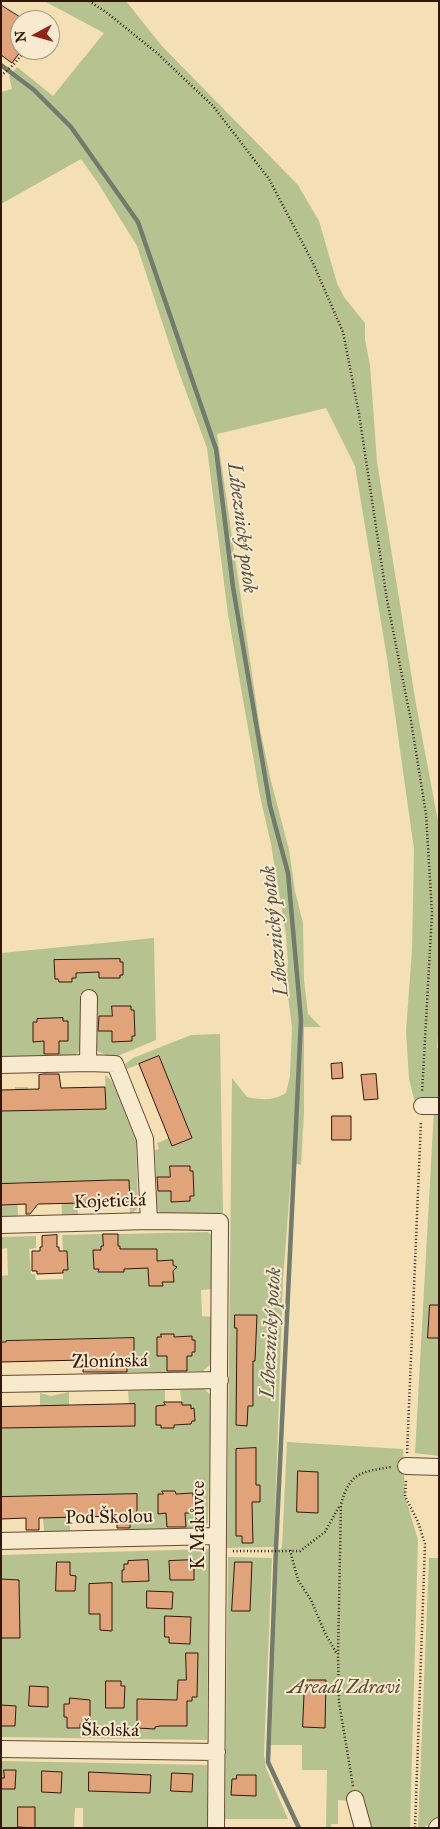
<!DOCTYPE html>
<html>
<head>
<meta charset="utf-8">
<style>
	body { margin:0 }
	#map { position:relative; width:440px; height:1829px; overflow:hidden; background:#f5dfb4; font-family:"IM FELL Great Primer",serif }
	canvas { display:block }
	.frame { position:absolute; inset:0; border:2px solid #34170a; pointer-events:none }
	.north { position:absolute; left:10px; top:10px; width:50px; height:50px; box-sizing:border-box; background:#f8eace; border:1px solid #aa9680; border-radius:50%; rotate:264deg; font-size:14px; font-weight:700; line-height:20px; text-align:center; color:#34170a }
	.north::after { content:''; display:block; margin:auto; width:18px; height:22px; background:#8f2418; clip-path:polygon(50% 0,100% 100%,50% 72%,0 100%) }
</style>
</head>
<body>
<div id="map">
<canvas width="440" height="1829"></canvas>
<div class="frame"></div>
<div class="north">N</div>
</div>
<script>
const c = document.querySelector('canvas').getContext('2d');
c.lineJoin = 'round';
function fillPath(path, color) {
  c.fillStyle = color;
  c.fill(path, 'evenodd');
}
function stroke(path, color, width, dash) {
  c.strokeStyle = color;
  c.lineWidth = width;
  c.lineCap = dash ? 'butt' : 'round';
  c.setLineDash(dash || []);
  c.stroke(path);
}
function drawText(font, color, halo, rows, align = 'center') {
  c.font = font + ' "IM FELL Great Primer",serif';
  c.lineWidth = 4;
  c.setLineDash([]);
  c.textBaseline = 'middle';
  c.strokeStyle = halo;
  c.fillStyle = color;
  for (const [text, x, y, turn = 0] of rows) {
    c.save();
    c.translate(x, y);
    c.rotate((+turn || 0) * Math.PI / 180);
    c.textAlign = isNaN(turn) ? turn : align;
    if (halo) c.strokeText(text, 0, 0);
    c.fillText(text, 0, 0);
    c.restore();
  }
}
const green = new Path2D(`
	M44,1H126L161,45L298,185L319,221L337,283L344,297L365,323V339L370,365L377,462L416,704L439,827V1024L437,1048L439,1049V1103H415L409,1079L406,1031L412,950L414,849L387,658L355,466L326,408L217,434L260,729L271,781L289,850L295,891L303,923L304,980L308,1014L321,1027H304V1112L301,1165L292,1163L283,1279L274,1547L227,1548L232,1078L247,1097C262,1100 272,1101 286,1093L290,1076L292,1027L286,982L288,963L286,935L271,844L260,796L228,614L207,448L177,367L137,246L98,183L81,159L1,204V92L12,89L9,76L17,67L53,96L104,33Z
	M154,938L156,1040L113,1058L97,1051V1031H109L110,1029L135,1036L134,1011L131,1010V1006H112V1019L109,1016L97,1017L96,993L80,994L81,1050L74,1056H59V1045L57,1041L68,1040V1022H37L33,1023V1042L46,1041L44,1045V1057L1,1058V953Z
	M220,1034L223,1213L162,1215L156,1208V1191H168L171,1189V1202L190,1201V1196H194L193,1171H190L189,1166H170V1179H168V1177H156L155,1150L159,1149L157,1143L169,1138L173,1146L192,1138L159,1056L127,1069L125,1064L133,1058L191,1035Z
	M105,1075L110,1079L114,1085L136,1141L138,1208L130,1215L129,1181L77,1182L78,1217H62L61,1182L17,1183L18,1218H2L1,1111L15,1110V1087H28L29,1110L106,1108Z
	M434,1110H439V1456L415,1453Z
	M208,1232L214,1238L213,1289L201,1290L202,1316L212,1317L211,1364L203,1371H187V1359L185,1356H192L195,1340H192V1336L174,1337L173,1334H162L161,1337H157V1356H167V1372H127V1359H134L133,1338H111L104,1340L103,1338L89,1340V1339L60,1340V1361H44L43,1340H21L20,1342H14V1340L6,1341V1342H1V1276L8,1275L7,1248L2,1249V1237L36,1236V1248L29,1249L31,1274H35L36,1280L63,1279V1270H68L67,1251H63L62,1235L103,1234V1246H101V1250H93L94,1269H99V1272H124L120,1246L118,1245V1234Z
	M204,1389L211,1395L208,1523L203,1528H186L185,1513H193L194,1509H196V1497H193V1493L176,1494L175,1491H163V1494H158V1513H167V1529H130V1516L137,1515V1494L63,1517H70V1531H44L43,1518L1,1497V1427H46L45,1406H40V1393L51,1396L69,1392V1406L135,1426V1404H129L128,1391L165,1390V1405L156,1406V1425H161V1428H174V1425L191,1424L192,1421L195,1420L194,1409H191V1405H182L180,1390Z
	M287,1442L403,1449L405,1496L418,1540L410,1828H363L352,1801L338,1800V1824H331L332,1828H326L327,1770H302V1745H271L278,1553L282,1547Z
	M209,1549L207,1740L1,1737V1555Z
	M228,1557L272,1558L264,1754L266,1768L288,1819H225Z
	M429,1558H439V1818L423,1828H418Z
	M1,1761L207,1765V1828H83V1808H75L74,1828H1Z`);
const stream = new Path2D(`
	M1,65L34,90L71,127L138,222L216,449L233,587L270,806L288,873L301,1020L276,1548L268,1762L299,1828`);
const building = new Path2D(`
	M1,5L20,17V52L12,63L1,55Z
	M120,959V962H123V975H120V978H99V972L76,973V978H72V982H59L58,979H55L54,960Z
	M112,1006H131V1010H134L135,1036H132V1041L112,1042V1031H98L99,1016H112Z
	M63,1018V1021H68V1041H59V1054H44V1041L33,1042V1022H37V1019Z
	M159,1056L192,1138L172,1146L139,1064Z
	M342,1063L343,1078L332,1079L331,1064Z
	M44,1074H59L61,1088L105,1087L106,1109L1,1111V1090L39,1089V1075Z
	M376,1074L378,1099L364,1100L361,1075Z
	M332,1116H351V1140H332Z
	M170,1166H190V1171H193L194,1196H190V1201L171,1202V1191H158L157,1177H170Z
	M114,1180H129L130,1202L38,1204L30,1214H26V1204L1,1205V1184Z
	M103,1234H118V1246H120V1249H157V1261L173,1260V1265L177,1267L173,1271L174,1282H162L163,1286H149L148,1268L124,1269V1272H98L99,1269H94L93,1250H101V1246H103Z
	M57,1235V1247H59V1251H67L68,1270H63V1273L37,1274V1271H32V1251H40V1247H42V1236Z
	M430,1305H439V1338H428Z
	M235,1315H257L255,1361H253V1406H248L247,1426L236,1425L237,1328H235Z
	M161,1334H174V1337L192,1336V1340H195V1352H192V1356H187V1371H167V1356H157V1337H161Z
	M134,1338V1359H127V1372H83V1360L1,1362V1342H6V1341Z
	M164,1402H182V1405H191V1409L194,1408L195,1421H192L191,1424L174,1425V1428H161V1425H156V1406L165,1405Z
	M135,1404V1426L1,1428V1407Z
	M256,1448V1485H260V1502H252L253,1543H242V1536H236V1449Z
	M298,1471L318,1472V1513L297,1512Z
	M162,1491H175L176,1494L193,1493V1497H196L197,1509H194V1513H185L186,1527H167L166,1513L158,1514V1494H163Z
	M137,1494V1516H130V1528H117V1516L39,1518V1530H26V1518L1,1519V1497Z
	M148,1560L149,1581L122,1582V1570H124V1564H128V1561Z
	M194,1560V1580H170L169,1561Z
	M57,1562H70V1575L76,1576L75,1591H56Z
	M235,1562H252L250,1611H232Z
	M1,1579L19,1580L20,1638H1Z
	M112,1583V1631L100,1630V1614H89V1584Z
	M147,1591L173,1592L172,1609L147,1608Z
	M165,1616L191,1617L190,1644L169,1643V1637H165Z
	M186,1653H198L197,1697H192V1701H187V1726H160L155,1727V1729L137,1728V1699L177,1700L178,1680H186Z
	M305,1680H326L325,1728L303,1727Z
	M106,1681H121V1686H125L124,1708H106Z
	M30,1686L48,1687V1707L29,1706Z
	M70,1698L90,1700V1725L80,1724V1728H67V1717H64V1704H69Z
	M1,1705L16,1706L15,1726H1Z
	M4,1770H16L15,1789H1V1778H4Z
	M42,1771L62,1772L61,1793L42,1792Z
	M89,1772L151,1775L150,1793L89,1791Z
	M172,1773L193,1774L192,1792L171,1791Z
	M237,1775H256V1796L231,1795L232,1779H236Z
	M18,1807H35V1828L18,1827Z`);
const path = new Path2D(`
	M89,1L106,12L157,53L213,106L269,179L313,263L343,332L359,414L387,600L411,721L426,814L432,913L422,1093
	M1,76L13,65L26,50
	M407,1453L421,1121
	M406,1481L405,1496L418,1522L425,1544L415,1828
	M290,1550L298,1580L311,1600L325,1633L337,1654
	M233,1551H300L325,1532L340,1505
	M353,1786L339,1702L338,1655L341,1504C350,1472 361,1472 391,1467`);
const minor = new Path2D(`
	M88,1063L89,998
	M1,1065L88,1063L115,1064L145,1139L149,1221
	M422,1106H439
	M1,1225L149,1221L220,1222L216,1828
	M1,1384L220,1380
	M406,1466L439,1467
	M1,1541L218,1536
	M1,1749L217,1752
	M355,1799L363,1828
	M437,1828L439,1826`);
const streetNames = [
	["Kojetická",110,1202,-2],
	["Zlonínská",110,1362,-1],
	["Pod Školou",109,1518,-1],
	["K Makůvce",199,1525,-90],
	["Školská",110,1731,1]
];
const parkNames = [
	["Areaál Zdravi",344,1688]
];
const waterNames = [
	["Líbeznický potok",241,528,83],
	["Líbeznický potok",276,931,-96],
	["Líbeznický potok",272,1333,-87]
];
fillPath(green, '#b6c391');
stroke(stream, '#727b6c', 4.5);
fillPath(building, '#e0a37a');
stroke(building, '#34170a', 1);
stroke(minor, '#644934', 18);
stroke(path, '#34170a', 2.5, [1, 2.5]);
stroke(minor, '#f8eace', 16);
drawText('19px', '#34170a', '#f8eace', streetNames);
drawText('italic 19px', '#5b4b32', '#f8eace', parkNames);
drawText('italic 20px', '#585143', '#f8eace', waterNames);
</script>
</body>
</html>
